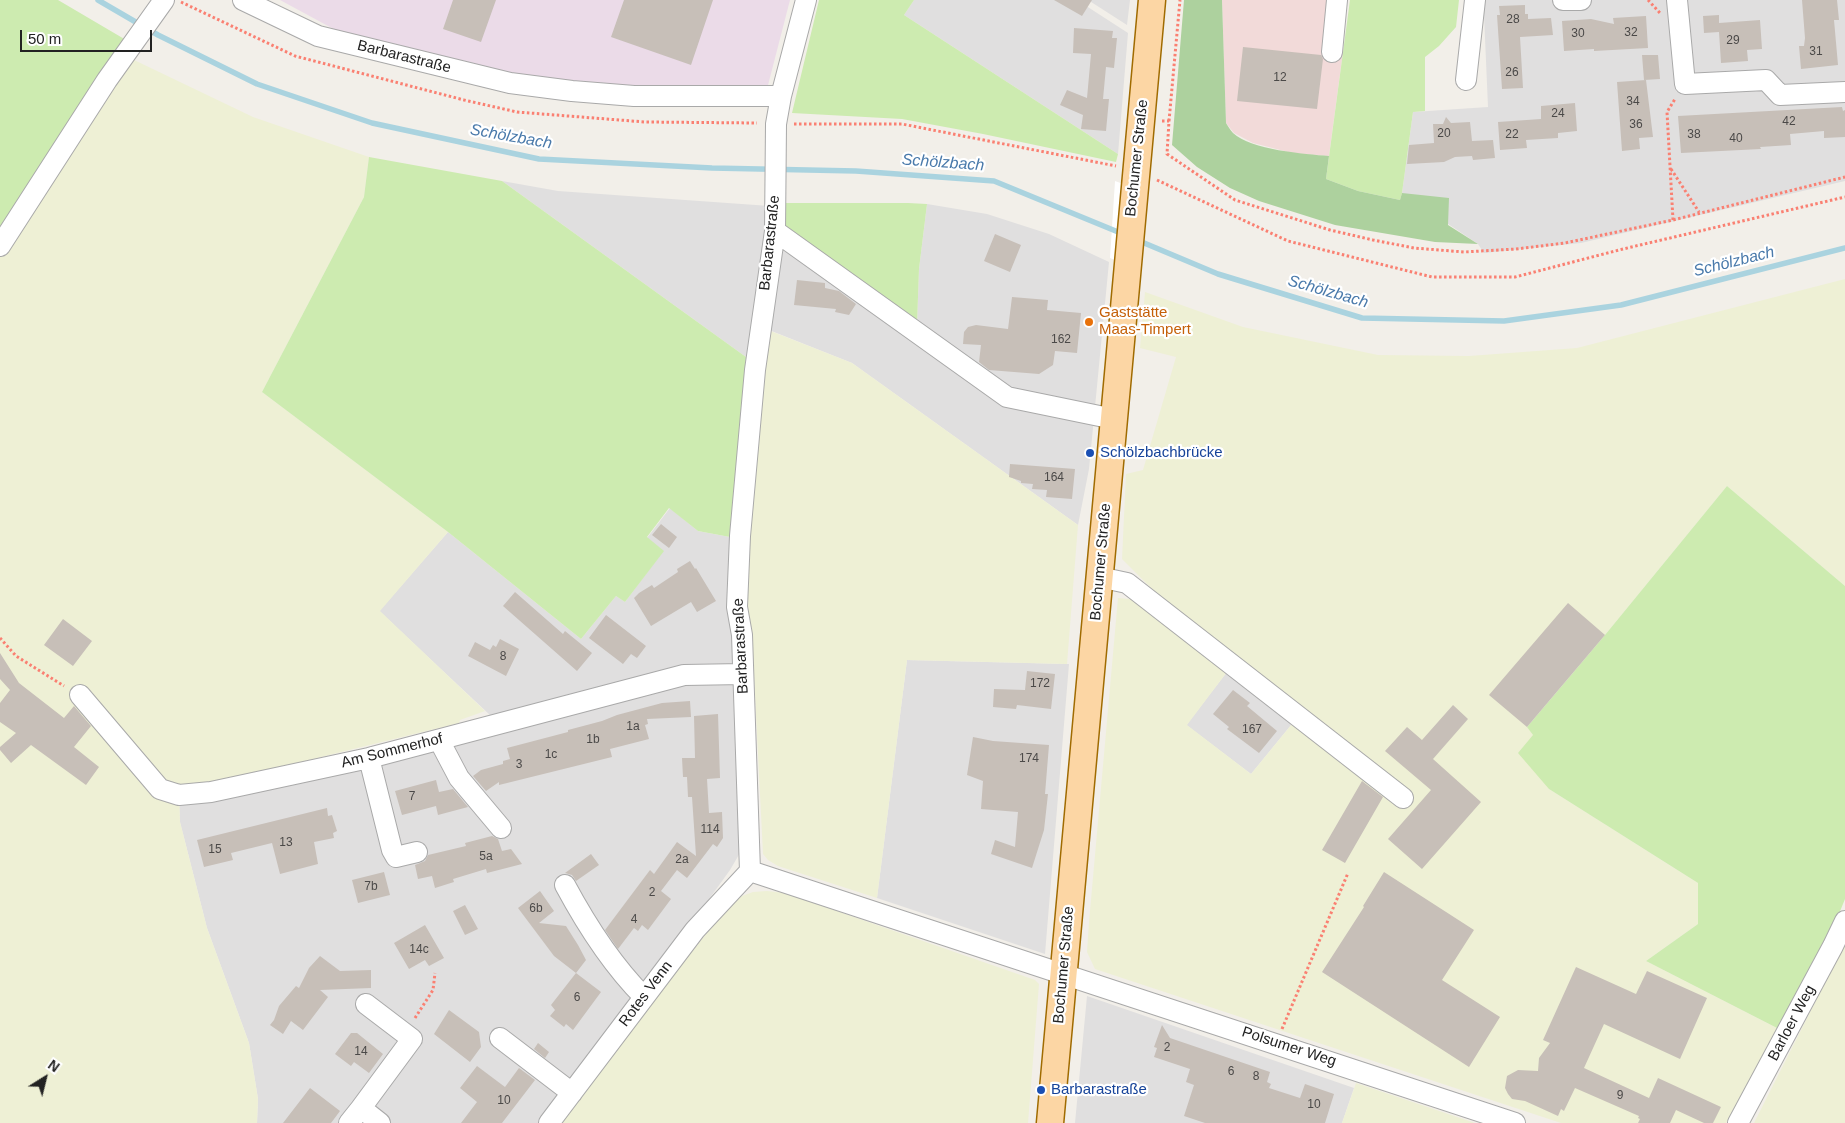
<!DOCTYPE html>
<html>
<head>
<meta charset="utf-8">
<style>
	body { margin:0 }
	#map { position:relative; width:1845px; height:1123px; overflow:hidden; background:#f2efe9; font-family:Helvetica,sans-serif }
	canvas { display:block }
	.north { position:absolute; left:20px; top:1053px; width:50px; height:50px; -webkit-text-stroke:4px #fff; paint-order:stroke; rotate:36deg; font-size:14px; font-weight:700; line-height:20px; text-align:center; color:#222 }
	.north::after { content:''; display:block; margin:auto; width:18px; height:22px; background:#222; clip-path:polygon(50% 0,100% 100%,50% 72%,0 100%) }
	.scale { position:absolute; left:20px; top:30px; width:132px; height:22px; box-sizing:border-box; border:2px solid #222; border-top:0; padding-left:6px; font-size:15px; line-height:18px; white-space:nowrap; color:#222; -webkit-text-stroke:4px #fff; paint-order:stroke }
</style>
</head>
<body>
<div id="map">
<canvas width="1845" height="1123"></canvas>
<div class="north">N</div>
<div class="scale">50 m</div>
</div>
<script>
const c = document.querySelector('canvas').getContext('2d');
c.lineJoin = 'round';
function fillPath(path, color) {
  c.fillStyle = color;
  c.fill(path, 'evenodd');
}
function stroke(path, color, width, dash) {
  c.strokeStyle = color;
  c.lineWidth = width;
  c.lineCap = dash ? 'butt' : 'round';
  c.setLineDash(dash || []);
  c.stroke(path);
}
function drawText(font, color, halo, rows, align = 'center') {
  c.font = font + ' Helvetica,sans-serif';
  c.lineWidth = 4.5;
  c.setLineDash([]);
  c.textBaseline = 'middle';
  c.strokeStyle = halo;
  c.fillStyle = color;
  for (const [text, x, y, turn = 0] of rows) {
    c.save();
    c.translate(x, y);
    c.rotate((+turn || 0) * Math.PI / 180);
    c.textAlign = isNaN(turn) ? turn : align;
    if (halo) c.strokeText(text, 0, 0);
    c.fillText(text, 0, 0);
    c.restore();
  }
}
const residential = new Path2D(`
	M914,0H1077L1128,33L1118,154L904,15Z
	M1088,0H1130L1127,25Z
	M1485,0H1845V181L1581,243L1484,253L1478,244L1402,193L1413,112L1488,107L1484,15Z
	M502,181L558,191L770,206L769,230L746,357Z
	M927,204L987,214L1049,234L1109,262L1089,469L1078,525L852,363L769,330L783,251L802,255L917,325L919,269Z
	M670,508L698,531L730,537L734,651V703L744,846L730,870L686,931L541,1123H257L258,1099L249,1043L207,928L180,822L179,802L507,731L379,611L448,532L581,639L616,596L625,602L663,551L647,538Z
	M907,660L1069,664L1045,954L877,898Z
	M1230,668L1296,719L1251,774L1186,725Z
	M1087,996L1354,1088L1342,1123H1075Z`);
const commercial = new Path2D(`
	M1222,0H1331L1326,51L1343,52L1329,156L1292,153L1253,143L1234,133L1226,123Z`);
const industrial = new Path2D(`
	M280,0H790L767,89H633L509,76L341,33Z`);
const farmland = new Path2D(`
	M132,59L253,117L369,157L364,197L262,392L448,532L380,611L485,711L460,720L459,723L179,792L180,822L207,928L249,1043L258,1099L257,1123H0V257L67,153Z
	M1845,279V586L1727,486L1605,635L1527,726L1533,735L1549,789L1698,883V924L1646,961L1779,1029L1753,1078L1726,1123H1561L1095,969L1087,952L1089,922L1118,598L1142,600L1230,668L1187,725L1251,774L1296,719L1164,601L1122,559L1126,474L1143,470L1176,357L1140,348L1145,292L1243,327L1378,355L1469,356L1577,348Z
	M768,330L852,363L1078,525L1067,664L907,660L877,898L778,866L768,860L763,854L752,635L749,634L744,607L746,547Z
	M767,891L785,893L1035,980L1039,984L1028,1123H561L668,982L728,906L742,896L753,892Z
	M1845,943V1123H1754Z
	M1356,1083L1475,1123H1342Z`);
const grass = new Path2D(`
	M0,0H58L126,40L0,232Z
	M819,0H914L904,15L1118,154L1116,162L983,134L902,119L792,113Z
	M1350,0H1459L1456,27L1439,46L1425,57V111L1413,112L1402,193L1400,200L1358,191L1326,179Z
	M369,157L502,181L746,357L730,537L698,531L669,508L647,537L664,551L625,602L616,596L581,639L448,532L262,392L364,197Z
	M782,203H908L927,204L919,269L917,325L783,229Z
	M1727,486L1845,586V899L1830,936L1779,1029L1646,961L1698,924V883L1549,789L1518,753L1533,735L1527,727L1605,635Z`);
const forest = new Path2D(`
	M1184,0H1222L1226,123C1228,126 1230,130 1233,133C1251,150 1305,154 1329,156L1326,179L1358,191L1400,200L1402,193L1449,198L1448,225L1478,244L1435,242L1335,225L1259,201L1230,188L1197,167L1172,145Z`);
const pier = new Path2D(`
	M1115,181L1148,193L1140,270L1110,258Z`);
const stream = new Path2D(`
	M98,0L158,35L257,84L372,123L539,159L712,168L856,171L994,181L1123,234
	M1137,240L1218,274L1362,318L1504,321L1621,305L1845,248`);
const building = new Path2D(`
	M453,0H496L481,42L443,29Z
	M624,0H713L691,65L611,37Z
	M1054,0H1092L1082,16Z
	M1802,0H1837L1839,20H1834L1838,65L1801,69L1799,46H1804L1805,38Z
	M1525,5V14H1528V19L1551,18L1553,35L1520,37L1523,88L1502,89L1497,15H1500L1499,6Z
	M1719,15V23L1760,20L1762,49L1747,50L1748,61L1721,63L1719,32L1704,33L1703,16Z
	M1646,16L1648,48L1594,51V49L1564,51L1562,21L1591,19L1614,24L1613,18Z
	M1074,28L1113,31L1112,38H1117L1114,68L1106,67L1103,99H1109L1106,131L1081,129L1083,115L1060,105L1067,90L1087,98L1091,54L1073,53Z
	M1243,47L1321,55L1323,59L1317,109L1237,101Z
	M1642,55H1658L1660,79L1644,80Z
	M1646,80L1653,137L1639,138L1640,149L1622,151L1617,82Z
	M1575,103L1577,131L1558,133V138L1526,140L1527,148L1500,150L1498,122L1541,119V106Z
	M1842,107L1843,111L1845,110V137L1824,138V131L1790,134L1791,145L1760,147L1761,149L1681,153L1678,116Z
	M1446,117L1451,123L1470,122L1472,141L1493,140L1495,158L1473,160L1472,156L1455,157L1444,162L1407,164L1409,145L1434,143L1433,124H1443Z
	M995,234L1021,245L1010,272L984,261Z
	M797,280L825,283V288L839,291L856,304L849,315L835,312L836,309L794,305Z
	M1012,297L1048,300L1047,310L1081,313L1077,353L1055,351L1053,365L1039,374L989,370L979,362L981,345L963,344L964,332L968,327L976,325L1008,329Z
	M1010,464L1075,469L1072,499L1046,497L1047,490L1032,489L1033,484L1021,483V481L1009,477Z
	M661,524L677,537L669,548L652,535Z
	M690,561L695,569L696,568L716,601L697,612L691,602L651,626L634,598L639,593L652,585L654,588L678,572L677,569Z
	M515,592L563,634L565,631L592,653L577,671L503,606Z
	M1568,603L1605,635L1527,727L1489,695Z
	M606,615L646,646L637,658L631,654L623,664L589,638Z
	M63,619L92,641L73,666L44,645Z
	M500,639L519,649L506,676L468,656L475,642L490,650L493,645L496,647Z
	M0,653L19,683L64,718L74,706L91,726L74,747L99,767L86,785L31,745L11,763L0,750V747L16,733L0,722V703L10,690L0,679Z
	M1027,671L1055,674L1051,709L1017,705L1016,709L993,707L994,689L1025,690Z
	M1233,690L1250,703L1247,706L1277,731L1259,753L1227,729L1229,727L1213,714Z
	M690,701L691,717L647,719L648,724L645,725L649,739L610,749L612,757L499,785V782L486,791L473,776L481,770L503,764V761L510,759L507,748L568,732V730L602,721L617,715L662,703Z
	M1453,705L1468,719L1433,759L1481,802L1422,869L1388,839L1431,790L1385,751L1407,727L1422,740Z
	M718,714L720,778L707,779L709,813L722,812L723,838L717,847L713,844L687,878L677,870L661,891L671,899L648,930L642,925L638,931L634,928L618,949L605,930L650,870L654,874L677,842L696,856L692,797H688L687,777H683L682,758H695L694,716Z
	M973,737L993,741L1049,745L1045,794H1048L1044,830L1032,868L991,854L995,840L1015,847L1018,812L981,809L983,781L967,775Z
	M436,780L439,792L453,789L468,807L438,815L436,806L402,815L395,791Z
	M1362,781L1383,797L1345,863L1322,850Z
	M327,808L328,816L332,815L337,831L333,833L334,838L314,842L318,864L280,874L272,843L231,853L233,860L204,867L197,840Z
	M492,836L498,839L502,851L511,849L522,864L487,873L486,869L453,879L454,882L435,888L432,876L418,879L415,865L425,861L428,855L466,846L465,843Z
	M591,854L599,865L576,881L572,875L565,873Z
	M384,872L390,895L358,903L352,880Z
	M1384,872L1474,930L1442,980L1500,1017L1469,1067L1322,972L1364,907L1363,906Z
	M540,891L554,911L539,923L566,926L578,945L586,960L576,973L554,956L518,908Z
	M465,905L478,929L465,935L453,911Z
	M425,925L444,958L429,966L425,960L409,969L394,943Z
	M320,956L340,971L371,970V988L320,990L328,997L303,1030L291,1021L283,1034L270,1025L274,1020L279,1006L296,986L299,988L309,968Z
	M1576,967L1636,994L1647,971L1707,998L1680,1059L1604,1024L1584,1068L1649,1098L1658,1078L1721,1107L1713,1123H1704L1676,1110L1670,1123H1638L1640,1119L1638,1118L1639,1116L1575,1088L1564,1111L1561,1109L1558,1116L1525,1101L1512,1099L1508,1094L1505,1088L1507,1076L1518,1070L1538,1071L1539,1058L1550,1043L1543,1040Z
	M576,973L601,992L573,1030L566,1024L564,1027L550,1016L555,1010L551,1005Z
	M449,1010L479,1032L481,1047L470,1062L434,1034Z
	M1162,1025L1170,1038L1270,1072L1267,1082L1271,1084L1269,1088L1300,1098L1305,1084L1334,1094L1325,1123H1205L1184,1116L1194,1085L1186,1082L1190,1069L1154,1057L1157,1048L1154,1047Z
	M351,1033H357L383,1054L369,1073L354,1062L351,1066L335,1054Z
	M538,1043L549,1052L545,1058L534,1049Z
	M477,1066L505,1087L519,1068L535,1080L502,1123H461L477,1102L460,1088Z
	M310,1088L340,1111L331,1123H283Z`);
const path = new Path2D(`
	M1648,0L1660,13
	M181,2L295,56L464,100L517,112L645,122L757,123
	M1162,121H1169L1167,154L1235,200L1330,230L1373,240L1414,248L1464,252L1516,249L1565,243L1673,220L1845,177
	M1169,121L1180,0
	M794,124H902L1116,166
	M1671,169L1699,212
	M1157,180L1288,241L1432,277H1515L1623,249L1845,197
	M1673,220L1667,112L1675,99
	M0,638L16,656L64,686
	M415,1018L433,990L435,973
	M1282,1029L1348,873`);
const minor = new Path2D(`
	M243,0L318,36L510,83L572,91L634,96H781
	M1563,0H1581
	M1677,0L1685,84L1766,80L1780,95L1845,92
	M1332,52L1337,0
	M1466,80L1475,0
	M775,231L1007,397L1114,419
	M0,246L107,80L164,0
	M1099,577L1127,583L1403,798
	M80,695L160,789L179,795L211,792L369,758L684,675L743,674
	M439,740L459,778L501,828
	M369,758L392,850L396,857L417,852
	M750,871L742,635L737,607L740,536L755,370L775,231L776,124L781,96L806,0
	M750,871C1004,957 1261,1037 1515,1123
	M565,885C587,926 611,964 644,997
	M366,1004L412,1039L361,1108L380,1123
	M500,1038L572,1093
	M349,1123L361,1108
	M549,1123L695,930L750,871
	M1738,1123L1833,946L1845,921`);
const major = new Path2D(`
	M1050,1123L1152,0`);
const markers = [
	[1089,322,5,"#e8710a"],
	[1090,453,5,"#1a4fb4"],
	[1041,1090,5,"#1a4fb4"]
];
const numberNames = [
	["28",1513,20],
	["32",1631,33],
	["30",1578,34],
	["29",1733,41],
	["31",1816,52],
	["26",1512,73],
	["12",1280,78],
	["34",1633,102],
	["24",1558,114],
	["42",1789,122],
	["36",1636,125],
	["20",1444,134],
	["22",1512,135],
	["38",1694,135],
	["40",1736,139],
	["162",1061,340],
	["164",1054,478],
	["8",503,657],
	["172",1040,684],
	["1a",633,727],
	["167",1252,730],
	["1b",593,740],
	["1c",551,755],
	["174",1029,759],
	["3",519,765],
	["7",412,797],
	["114",710,830],
	["13",286,843],
	["15",215,850],
	["5a",486,857],
	["2a",682,860],
	["7b",371,887],
	["2",652,893],
	["6b",536,909],
	["4",634,920],
	["14c",419,950],
	["6",577,998],
	["2",1167,1048],
	["14",361,1052],
	["6",1231,1072],
	["8",1256,1077],
	["9",1620,1096],
	["10",504,1101],
	["10",1314,1105]
];
const streetNames = [
	["Barbarastraße",404,57,14],
	["Bochumer Straße",1137,158,-84],
	["Barbarastraße",770,243,-84],
	["Bochumer Straße",1101,562,-85],
	["Barbarastraße",741,646,-93],
	["Am Sommerhof",392,751,-14],
	["Bochumer Straße",1064,965,-85],
	["Rotes Venn",646,994,-53],
	["Barloer Weg",1792,1023,-62],
	["Polsumer Weg",1289,1047,18]
];
const foodNames = [
	["Gaststätte",1099,313],
	["Maas-Timpert",1099,330]
];
const transitNames = [
	["Schölzbachbrücke",1100,453],
	["Barbarastraße",1051,1090]
];
const waterNames = [
	["Schölzbach",511,137,10],
	["Schölzbach",943,163,4],
	["Schölzbach",1734,262,-14],
	["Schölzbach",1328,292,16]
];
fillPath(residential, '#e0dfdf');
fillPath(commercial, '#f2dad9');
fillPath(industrial, '#ebdbe8');
fillPath(farmland, '#eef0d5');
fillPath(grass, '#cdebb0');
fillPath(forest, '#add19e');
fillPath(pier, '#fff');
stroke(stream, '#aad3df', 5.5);
fillPath(building, '#c7bfb8');
stroke(minor, '#a9a9a9', 22);
stroke(major, '#a06b00', 29);
stroke(path, '#fa8072', 3, [2.5, 2.5]);
stroke(minor, '#fff', 20);
stroke(major, '#fcd6a4', 26);
for (const [x, y, r, color] of markers) {
  const dot = new Path2D();
  dot.arc(x, y, r, 0, 2 * Math.PI);
  c.fillStyle = color;
  c.fill(dot);
  stroke(dot, '#fff', 2);
}
drawText('12px', '#4b4948', null, numberNames);
drawText('15px', '#222', '#fff', streetNames);
drawText('15px', '#c56008', '#fff', foodNames, 'left');
drawText('15px', '#164399', '#fff', transitNames, 'left');
drawText('italic 16px', '#4a7aab', '#fff', waterNames);
</script>
</body>
</html>
